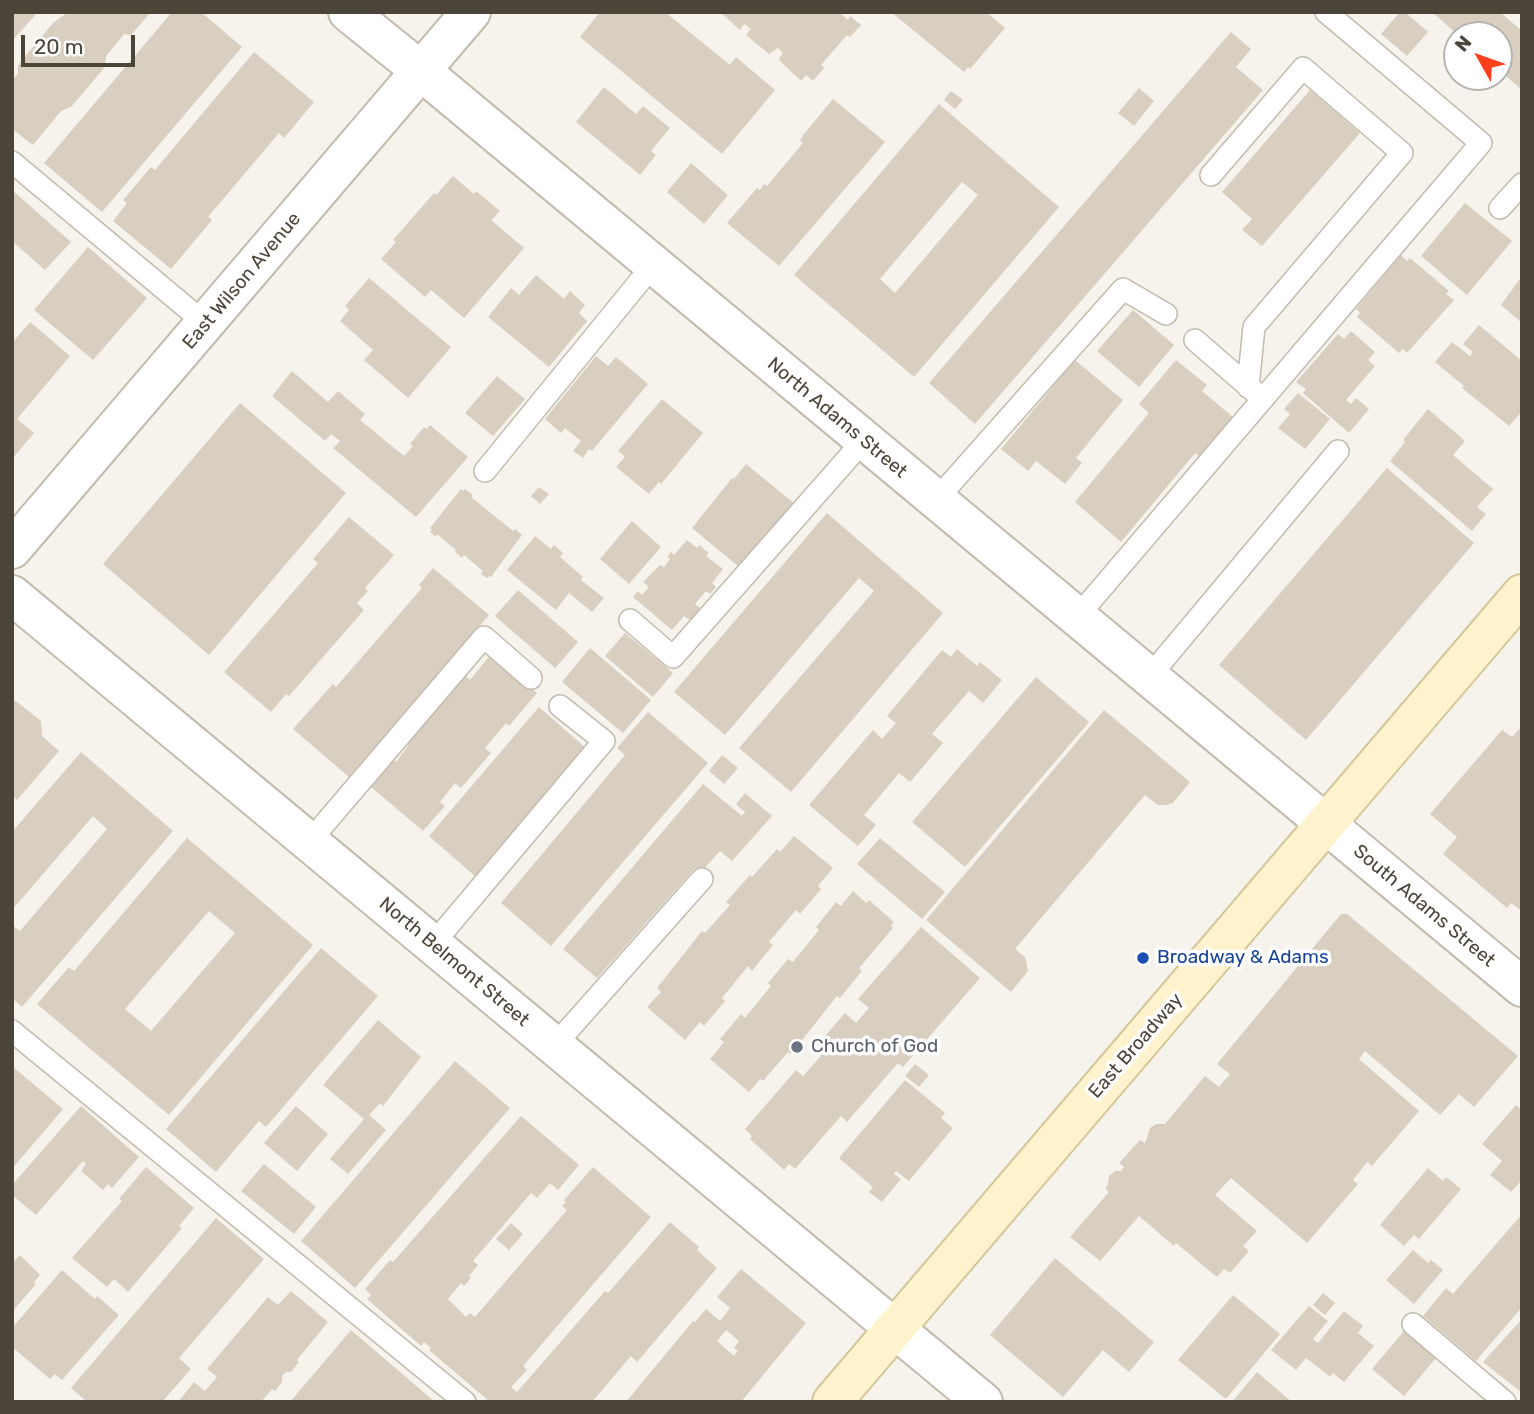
<!DOCTYPE html>
<html>
<head>
<meta charset="utf-8">
<style>
	body { margin:0 }
	#map { position:relative; width:1534px; height:1414px; overflow:hidden; background:#f6f3ec; font-family:Rubik,sans-serif }
	canvas { display:block }
	.frame { position:absolute; inset:0; border:14px solid #4b4439; pointer-events:none }
	.north { position:absolute; left:1443px; top:21px; width:70px; height:70px; box-sizing:border-box; background:#fff; border:2px solid #b7b4b0; border-radius:50%; rotate:310deg; font-size:19px; font-weight:700; line-height:28px; text-align:center; color:#4b4439 }
	.north::after { content:''; display:block; margin:auto; width:24px; height:32px; background:#fc3f1d; clip-path:polygon(50% 0,100% 100%,50% 72%,0 100%) }
	.scale { position:absolute; left:21px; top:35px; width:114px; height:32px; box-sizing:border-box; border:4px solid #4b4439; border-top:0; padding-left:9px; font-size:21px; line-height:24px; white-space:nowrap; color:#4b4439; -webkit-text-stroke:5px #fff; paint-order:stroke }
</style>
</head>
<body>
<div id="map">
<canvas width="1534" height="1414"></canvas>
<div class="frame"></div>
<div class="north">N</div>
<div class="scale">20 m</div>
</div>
<script>
const c = document.querySelector('canvas').getContext('2d');
c.lineJoin = 'round';
function fillPath(path, color) {
  c.fillStyle = color;
  c.fill(path, 'evenodd');
}
function stroke(path, color, width, dash) {
  c.strokeStyle = color;
  c.lineWidth = width;
  c.lineCap = dash ? 'butt' : 'round';
  c.setLineDash(dash || []);
  c.stroke(path);
}
function drawText(font, color, halo, rows, align = 'center') {
  c.font = font + ' Rubik,sans-serif';
  c.lineWidth = 7;
  c.setLineDash([]);
  c.textBaseline = 'middle';
  c.strokeStyle = halo;
  c.fillStyle = color;
  for (const [text, x, y, turn = 0] of rows) {
    c.save();
    c.translate(x, y);
    c.rotate((+turn || 0) * Math.PI / 180);
    c.textAlign = isNaN(turn) ? turn : align;
    if (halo) c.strokeText(text, 0, 0);
    c.fillText(text, 0, 0);
    c.restore();
  }
}
const building = new Path2D(`
	M12,12H38L12,41Z
	M68,12H151L131,35L124,34L106,56L105,67L71,107L61,111L33,145L12,129V80L18,74V65L53,23Z
	M172,12H201L242,47L102,212L44,163Z
	M600,12H665L730,65L736,57L775,90L722,154L580,37Z
	M720,12H839L848,20L850,16L861,25L850,37L847,35L821,65L824,68L813,81L806,75L801,81L780,61L779,58L783,53L778,48L769,54L746,35L751,29L744,24L740,30Z
	M891,12H986L1005,28L970,69L968,67L964,72Z
	M1400,12H1405L1428,32L1407,56L1381,34Z
	M1432,12H1500L1522,31V90L1499,70V35H1458Z
	M1231,32L1251,49L1236,67L1263,90L975,424L929,383Z
	M254,52L314,102L284,138L279,133L208,217L212,220L171,269L113,221L127,203L123,200L151,167L155,170Z
	M604,87L636,114L643,106L670,128L651,151L656,155L640,175L576,122Z
	M1139,88L1154,101L1134,126L1118,113Z
	M1310,90L1360,133L1262,246L1242,230L1252,219L1222,192Z
	M951,91L963,100L955,109L944,100Z
	M833,99L885,142L779,266L727,223L757,188L760,190L764,184L767,186L803,143L800,140L804,134Z
	M939,104L1059,207L914,377L794,275ZM962,182L978,195L895,293L880,279Z
	M691,163L728,195L704,224L667,192Z
	M453,176L474,194L476,191L500,211L491,220L524,248L464,318L431,290L425,297L381,259L396,242L393,240L434,193L436,195Z
	M12,190L71,242L45,270L12,241Z
	M1465,203L1512,241L1467,295L1421,256Z
	M88,247L147,298L93,360L34,310Z
	M1401,255L1407,261L1410,258L1449,291L1446,294L1454,300L1407,353L1403,349L1399,353L1357,317L1360,313L1356,309Z
	M536,275L564,299L570,291L585,305L579,313L587,321L549,367L488,317L511,288L519,295Z
	M1522,276V323L1501,305Z
	M369,278L451,347L408,398L364,360L373,350L340,321L349,310L345,306Z
	M1133,310L1174,345L1139,387L1097,351Z
	M30,322L70,356L17,419L34,433L12,459V343Z
	M1479,325L1522,361V411L1509,426L1462,388L1464,386L1435,362L1452,342L1470,356L1473,352L1463,344Z
	M1351,331L1375,352L1368,360L1375,366L1346,400L1351,404L1356,398L1369,409L1349,433L1303,393L1306,389L1296,382L1338,334L1344,339Z
	M596,356L608,366L616,357L648,384L592,451L589,449L583,458L573,451L581,441L565,428L561,433L545,419Z
	M1075,360L1123,400L1076,458L1082,463L1065,484L1036,461L1028,471L1001,449Z
	M1176,360L1207,385L1202,391L1233,417L1200,457L1195,453L1121,542L1075,502L1149,413L1139,404Z
	M292,371L328,402L338,391L365,414L360,420L404,456L413,446L410,444L424,427L427,429L430,425L468,457L416,517L333,448L340,441L331,434L325,441L272,396Z
	M497,376L525,399L493,436L465,413Z
	M1298,393L1330,419L1305,449L1278,428L1290,414L1284,409Z
	M662,399L703,433L661,484L659,482L649,494L616,467L625,457L618,451Z
	M240,403L346,493L209,655L103,564Z
	M1428,409L1465,441L1453,455L1493,489L1477,507L1486,514L1472,531L1390,461L1405,442L1403,440Z
	M746,464L795,504L745,572L692,528L732,478L734,479Z
	M1387,468L1474,543L1306,740L1219,665Z
	M539,487L549,494L540,504L531,496Z
	M461,489L463,491L465,489L473,495L471,497L513,531L515,529L522,535L491,577L489,576L487,578L481,574L483,571L464,555L462,558L455,552L456,550L437,534L436,537L430,532L432,530L430,528Z
	M827,513L943,613L791,792L739,748L874,591L859,578L725,735L674,692Z
	M349,517L394,555L365,588L368,591L357,603L364,610L289,696L286,694L271,712L224,672L318,563L313,559Z
	M632,521L661,547L629,584L600,559Z
	M535,536L551,549L554,545L563,553L560,557L583,577L581,580L604,598L592,612L569,593L556,610L507,570Z
	M687,540L697,548L699,545L709,553L706,556L723,569L712,583L716,587L710,594L706,591L695,604L700,608L690,620L684,616L672,630L633,597L638,591L642,595L649,587L643,582L660,565L664,567L670,559L667,557L671,552L674,555Z
	M433,568L489,615L349,777L293,729L333,684L336,687L422,588L419,585Z
	M518,590L578,642L555,668L495,616Z
	M625,633L673,673L653,697L605,656Z
	M590,648L651,700L623,733L562,682Z
	M957,649L977,666L980,662L1002,680L983,703L969,691L932,734L943,743L910,782L899,773L864,815L876,825L858,846L809,805L873,730L882,739L896,723L887,716L942,650L951,657Z
	M491,654L537,693L509,726L506,723L485,748L491,753L461,788L455,783L440,802L445,806L423,831L371,787L394,760L396,762L408,746L407,745L465,675L470,680Z
	M1036,677L1089,722L965,867L912,822Z
	M12,701H16L41,721L42,736L59,751L17,800L12,795Z
	M539,707L587,749L477,878L429,836Z
	M1104,710L1190,782L1173,803L1166,805H1158L1145,795L1015,949L1025,957L1028,971L1011,992L926,920Z
	M648,712L708,763L551,946L501,903L625,755L617,748Z
	M1522,726V911L1511,903L1507,908L1443,854L1457,837L1430,814L1502,730L1512,737Z
	M81,752L173,831L22,1007L12,998V925L20,931L107,829L93,816L12,910V832Z
	M722,755L738,768L724,784L709,771Z
	M703,784L742,816L745,812L736,804L745,793L772,816L732,861L720,851L700,873L695,868L597,978L563,949Z
	M794,836L833,868L818,886L821,889L800,914L796,910L769,942L773,945L752,971L748,966L722,998L725,1001L704,1026L700,1022L685,1040L647,1007L661,992L657,988L702,931L705,933L730,905L726,902L750,875L752,877L777,849L780,852Z
	M187,838L313,945L169,1115L37,1004L69,967L74,971ZM209,911L235,933L151,1031L125,1009Z
	M880,838L945,892L922,919L857,864Z
	M853,891L866,903L869,900L894,922L891,925L893,928L859,968L862,971L840,998L837,996L791,1054L788,1052L763,1081L760,1079L749,1092L710,1059L724,1042L720,1039L741,1014L745,1018L771,986L768,983L788,959L793,962L819,930L816,927L836,902L841,906Z
	M1341,914H1347L1518,1056L1474,1107L1459,1094L1440,1115L1365,1051L1359,1059L1419,1111L1372,1166L1367,1162L1353,1180L1358,1184L1307,1243L1231,1178L1215,1195L1257,1231L1243,1246L1249,1251L1230,1273L1224,1269L1217,1277L1176,1243L1174,1246L1139,1216L1100,1261L1070,1237L1109,1192L1105,1188L1108,1185L1109,1176L1115,1171H1121L1124,1167L1119,1163L1140,1140L1145,1143L1150,1128L1156,1124H1165L1205,1076L1219,1087L1230,1074L1217,1064Z
	M921,927L980,978L903,1067L898,1063L847,1122L841,1116L795,1169L789,1164L784,1170L750,1139L752,1136L745,1129L796,1070L803,1076L821,1056L813,1050L845,1013L856,1023L869,1008L858,999Z
	M321,948L378,996L266,1127L259,1121L216,1172L166,1129Z
	M378,1020L421,1057L383,1106L380,1103L369,1115L386,1130L348,1174L330,1159L364,1119L323,1085Z
	M455,1061L510,1108L355,1288L301,1241Z
	M915,1064L929,1075L919,1087L905,1076Z
	M12,1066L63,1109L12,1169Z
	M905,1080L945,1113L941,1118L953,1128L909,1181L896,1171L894,1174L901,1179L882,1202L869,1192L873,1187L839,1158Z
	M1516,1105L1522,1110V1180L1511,1192L1490,1175L1502,1161L1482,1144Z
	M81,1106L139,1157L112,1188L108,1184L103,1190L81,1171L86,1164L83,1161L36,1215L12,1195V1185Z
	M296,1106L328,1134L297,1171L264,1143Z
	M521,1116L579,1165L558,1190L550,1183L537,1198L531,1193L473,1261L478,1265L469,1276L471,1278L464,1286L461,1283L448,1299L466,1317L470,1313L475,1317L567,1210L562,1206L566,1202L564,1200L593,1167L651,1217L523,1366L527,1370L511,1387L517,1392L605,1291L608,1293L670,1222L699,1247L697,1250L717,1268L637,1362L631,1356L592,1402H490L429,1350L431,1348L424,1342L421,1346L367,1299L371,1295L365,1289L390,1260L393,1262Z
	M264,1164L316,1207L294,1234L241,1191Z
	M146,1167L194,1208L179,1226L182,1228L128,1292L114,1279L107,1287L72,1258L122,1201L119,1199Z
	M1428,1168L1443,1181L1446,1177L1461,1189L1419,1239L1414,1235L1404,1246L1380,1225Z
	M1522,1214V1307L1476,1361L1423,1316L1446,1288L1453,1294Z
	M216,1218L264,1259L179,1358L191,1369L162,1402H87L71,1388Z
	M511,1223L523,1234L509,1250L496,1239Z
	M1413,1250L1428,1263L1431,1260L1443,1270L1414,1304L1386,1280Z
	M20,1255L40,1275L34,1282L36,1284L12,1312V1264Z
	M1055,1258L1154,1342L1129,1372L1103,1350L1063,1397L990,1335Z
	M741,1269L806,1323L741,1402H626L693,1321L695,1322L706,1309L720,1321L730,1308L717,1297ZM726,1330L739,1341L734,1348L738,1351L734,1356L717,1341Z
	M62,1270L95,1299L97,1296L119,1315L62,1380L55,1374L50,1379L12,1347V1328Z
	M291,1291L328,1322L297,1360L299,1362L291,1372H286L282,1376V1382L275,1391L272,1389L261,1402H178L194,1382L205,1391L217,1377L207,1369L268,1297L278,1305Z
	M1323,1293L1335,1303L1325,1315L1313,1305Z
	M1233,1295L1280,1334L1226,1399L1178,1360Z
	M1309,1306L1328,1321L1313,1339L1318,1343L1344,1311L1363,1326L1358,1333L1374,1346L1344,1382L1333,1373L1330,1377L1306,1358L1296,1370L1271,1350Z
	M1522,1319V1393L1483,1362Z
	M351,1330L435,1402H290Z
	M1404,1331L1436,1358L1404,1396L1372,1369Z
	M1257,1372L1292,1402H1232Z`);
const service = new Path2D(`
	M12,162L206,324
	M1211,175L1303,68L1402,153L1254,327L1248,387
	M1500,208L1522,184
	M1195,340L1256,393
	M485,471L653,265
	M936,500L1123,289L1166,314
	M1077,617L1481,143L1326,12
	M630,620L673,657L864,440
	M1149,677L1338,451
	M309,842L484,637L531,678
	M433,944L604,741L560,706
	M12,1031L465,1402
	M554,1046L702,879
	M1413,1324L1505,1402`);
const minor = new Path2D(`
	M348,12L421,71
	M12,595L983,1402`);
const tertiary = new Path2D(`
	M421,71L1522,987
	M12,549L471,12`);
const secondary = new Path2D(`
	M832,1402L1522,594`);
const markers = [
	[1143,958,7,"#1a4fb4"],
	[797,1047,7,"#6b7280"]
];
const streetNames = [
	["East Wilson Avenue",242,281,-50],
	["North Adams Street",837,418,40],
	["South Adams Street",1424,906,40],
	["North Belmont Street",454,962,40],
	["East Broadway",1136,1046,-49]
];
const transitNames = [
	["Broadway & Adams",1157,958]
];
const worshipNames = [
	["Church of God",811,1047]
];
fillPath(building, '#d8cfc1');
stroke(service, '#c2bbae', 24);
stroke(minor, '#c2bbae', 42);
stroke(tertiary, '#c2bbae', 42);
stroke(secondary, '#d6c79b', 42);
stroke(service, '#fff', 21);
stroke(minor, '#fff', 38);
stroke(tertiary, '#fff', 38);
stroke(secondary, '#fff3cd', 38);
for (const [x, y, r, color] of markers) {
  const dot = new Path2D();
  dot.arc(x, y, r, 0, 2 * Math.PI);
  c.fillStyle = color;
  c.fill(dot);
  stroke(dot, '#fff', 2.5);
}
drawText('19px', '#4b4439', '#fff', streetNames);
drawText('19px', '#164399', '#fff', transitNames, 'left');
drawText('19px', '#5b616d', '#fff', worshipNames, 'left');
</script>
</body>
</html>
